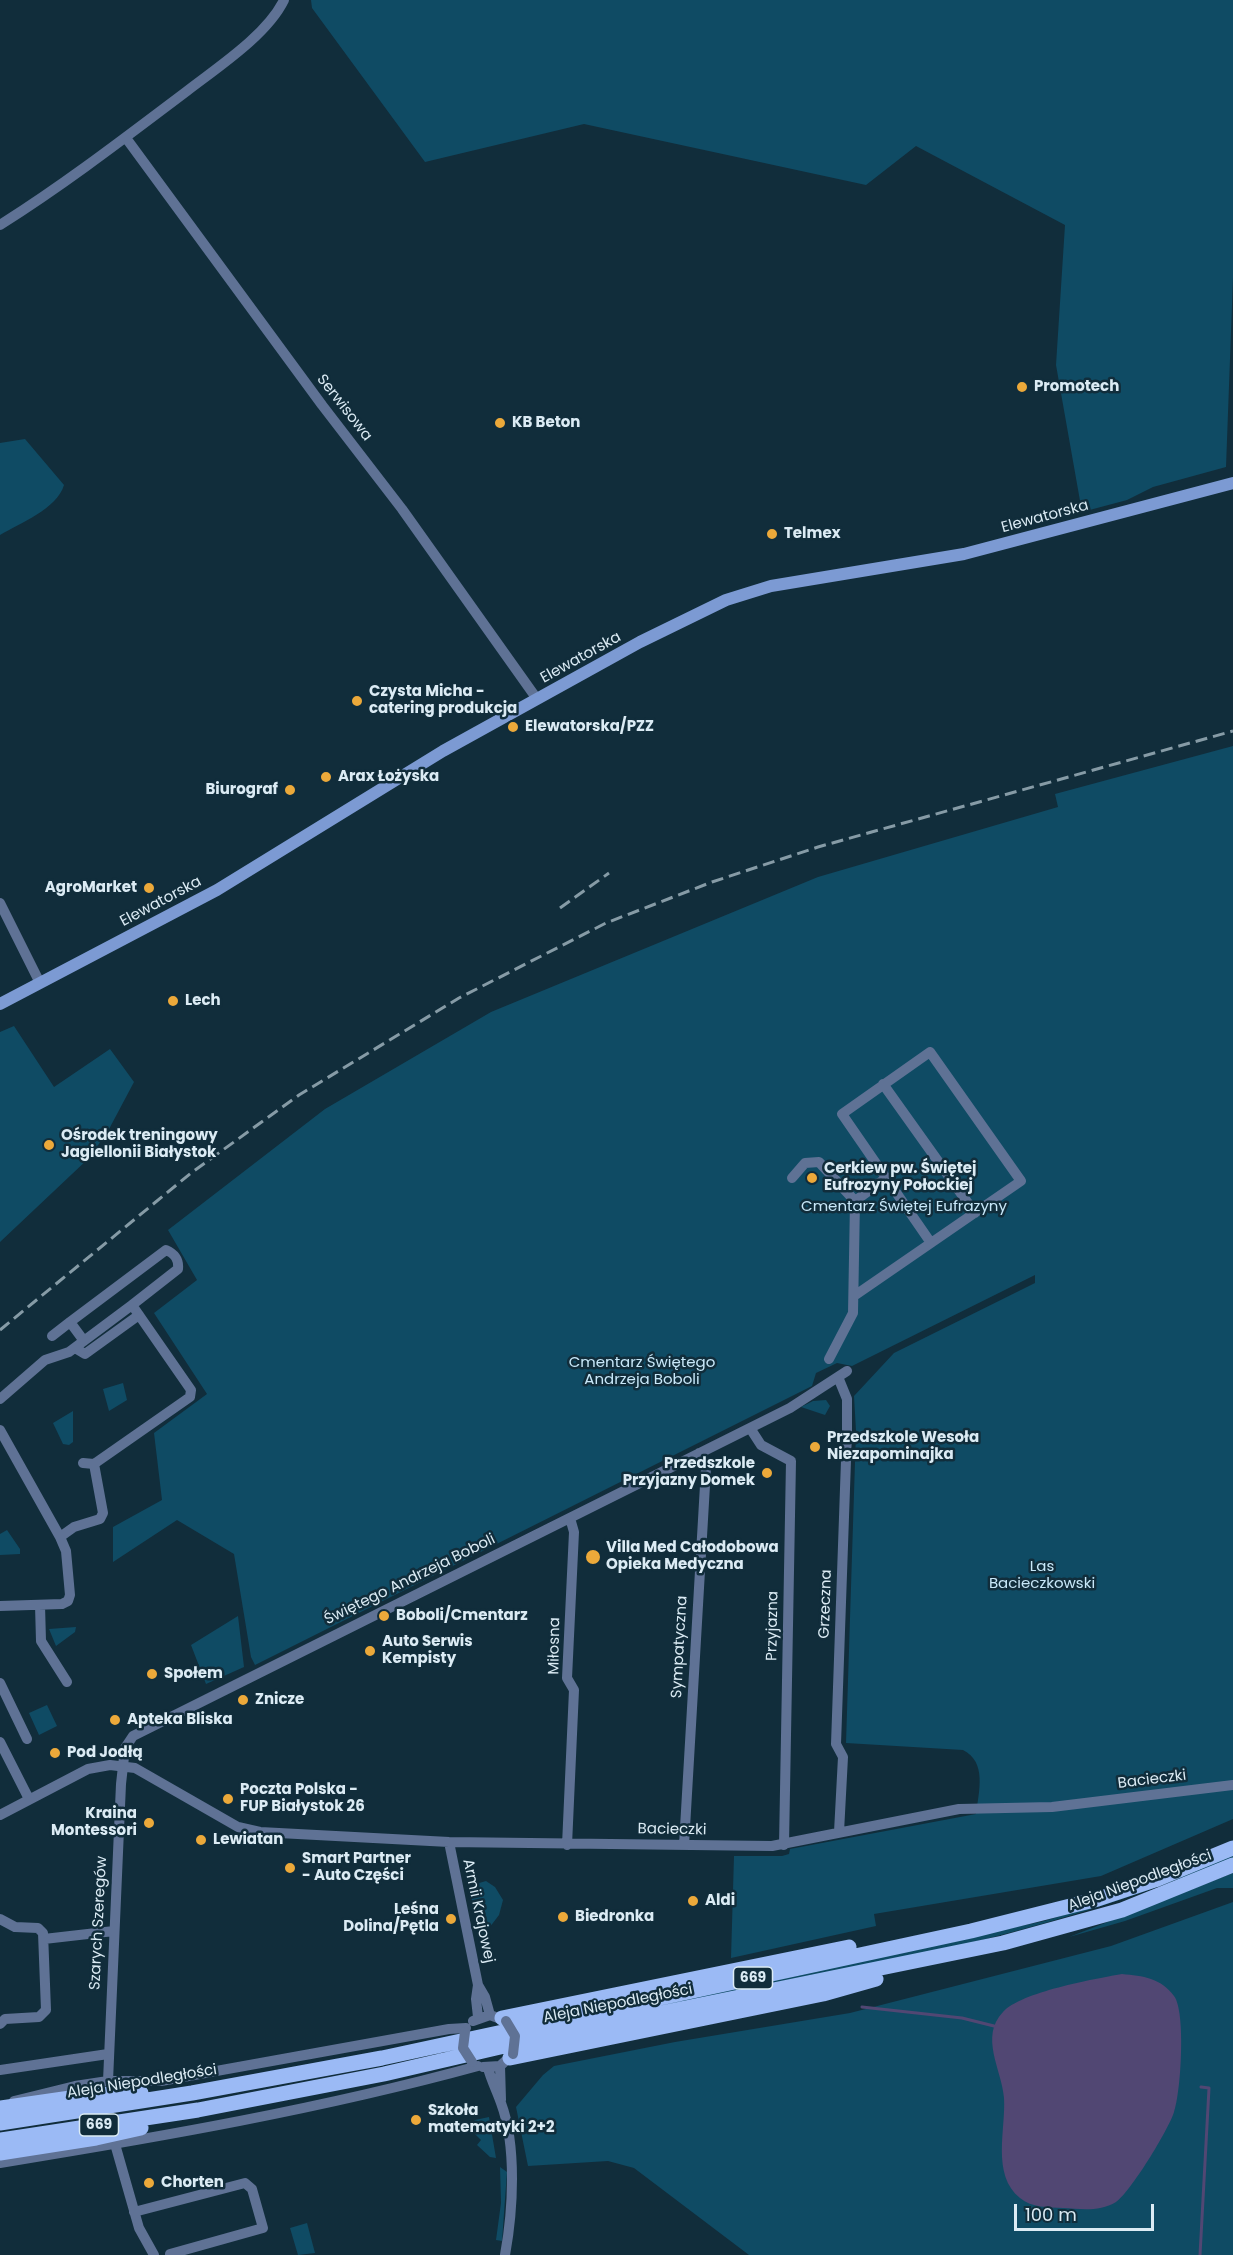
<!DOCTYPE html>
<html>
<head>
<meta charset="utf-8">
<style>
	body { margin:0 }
	#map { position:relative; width:1233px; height:2255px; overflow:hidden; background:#112d3b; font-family:Poppins,sans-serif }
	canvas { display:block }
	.scale { position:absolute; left:1014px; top:2204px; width:140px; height:27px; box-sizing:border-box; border:3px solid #dbebf4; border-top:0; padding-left:8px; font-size:18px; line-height:21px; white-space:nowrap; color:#dbebf4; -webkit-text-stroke:4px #112d3b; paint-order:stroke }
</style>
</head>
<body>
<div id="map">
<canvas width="1233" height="2255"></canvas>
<div class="scale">100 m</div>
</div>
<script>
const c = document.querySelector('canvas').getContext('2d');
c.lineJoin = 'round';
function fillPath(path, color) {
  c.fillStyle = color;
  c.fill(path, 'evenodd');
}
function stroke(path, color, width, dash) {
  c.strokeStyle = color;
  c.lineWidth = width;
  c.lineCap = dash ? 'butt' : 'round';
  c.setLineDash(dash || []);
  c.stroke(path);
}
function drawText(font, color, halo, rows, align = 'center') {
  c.font = font + ' Poppins,sans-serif';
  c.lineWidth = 5;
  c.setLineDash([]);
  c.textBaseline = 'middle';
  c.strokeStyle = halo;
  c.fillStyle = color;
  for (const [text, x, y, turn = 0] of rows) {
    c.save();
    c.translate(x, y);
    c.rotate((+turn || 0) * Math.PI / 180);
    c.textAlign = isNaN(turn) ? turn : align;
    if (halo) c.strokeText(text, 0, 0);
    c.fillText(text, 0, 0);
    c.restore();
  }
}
const green = new Path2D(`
	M311,0H1233V278L1226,467L1153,487L1127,500L1082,512L1056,365L1065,225L916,146L866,185L584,124L425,162L312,8Z
	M25,439L64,485C57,509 20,523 0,535V443Z
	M1233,746V1819L1101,1876L874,1914L876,1926L731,1958L734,1856H782L789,1854L790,1849L976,1814C979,1791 987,1762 963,1750L846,1743L856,1431L854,1396L894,1353L1035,1283V1275L852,1366L837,1363L816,1373L812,1386L255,1665L251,1657L234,1554L177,1520L113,1562V1527L162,1500L154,1433L207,1394L154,1313L197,1280L168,1230L325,1109L491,1012L818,877L1058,807L1055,794Z
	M14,1026L54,1087L110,1049L134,1082L108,1131L89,1158L0,1242V1032Z
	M123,1383L127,1400L109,1411L103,1389Z
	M826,1400L830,1406L825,1415L801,1407L813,1401Z
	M73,1411V1442L69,1445L63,1444L53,1423Z
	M7,1530L20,1549V1554L0,1555V1534Z
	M238,1616L244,1667L206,1684L191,1645Z
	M76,1627L75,1632L56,1646L49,1629Z
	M47,1705L57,1726L39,1735L29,1713Z
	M1233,1854V1858C1171,1883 1109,1905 1045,1923C901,1964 752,1989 606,2019V2015L1044,1921L1104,1903Z
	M1233,1873V1888H1217L1125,1921L1069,1937Z
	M486,1881L495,1887L503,1900L499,1915L480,1940L469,1886Z
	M1233,1902V2255H749L634,2168L608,2161L528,2166L516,2107L543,2075L554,2066L675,2042L850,2013L1111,1946Z
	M489,2117L496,2158L490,2157L477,2145L481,2140L468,2127L475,2120Z
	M500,2167L507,2172L502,2241L496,2240L501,2203Z
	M307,2223L315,2253L298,2255L290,2228Z`);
const water = new Path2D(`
	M1122,1974C1143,1976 1161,1978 1174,1996C1186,2011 1181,2093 1174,2112C1169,2129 1130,2193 1116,2202C1100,2212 1080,2209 1063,2208C1048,2207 1032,2208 1020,2198C991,2175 1006,2129 1004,2098C1002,2070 979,2037 1003,2012C1021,1992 1094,1979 1122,1974Z`);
const stream = new Path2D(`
	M862,2007L962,2018L994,2026
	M1200,2255L1209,2088L1201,2087`);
const street = new Path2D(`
	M126,138L322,405L402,509L537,699
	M0,225C65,184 126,137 187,91C218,67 267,35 284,0
	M0,903L40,983
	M883,1084L975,1213
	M792,1178L805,1163L819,1162L855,1201
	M854,1296L1021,1181L930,1052L842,1114L931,1243
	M52,1336L70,1322
	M84,1341L70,1322L166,1250C175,1254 179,1259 178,1269L132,1305
	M75,1348L85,1354L139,1315
	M829,1359L853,1313L855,1201L886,1178
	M838,1377L847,1399V1432L836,1744L843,1757L839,1832
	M0,1399L45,1360L69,1352L132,1305L191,1390L190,1397L94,1464L83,1463
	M750,1428L761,1445L791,1461L784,1845
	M0,1430L60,1537L66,1551L70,1595L68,1601L62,1604L0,1606
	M60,1537L74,1527L100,1519L103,1513L94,1464
	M40,1605L41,1641L67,1682
	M0,1683L27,1739
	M0,1742L29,1799
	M0,1815L88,1769L110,1765L135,1768L238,1827L260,1832L449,1842L772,1846L959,1809L1052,1807L1233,1785
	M449,1842L478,1985L476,1999L478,2017
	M567,1845L574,1690L567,1678L574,1532L570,1518
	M684,1845L706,1468L699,1453
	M0,1919L15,1927L38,1928L43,1933L46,2010L39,2017L5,2019L0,2024
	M44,1939L114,1931
	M478,1985L485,1997L490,2015
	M473,2021L490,2015L506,2021
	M500,2066L501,2100
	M483,2067L500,2066L513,2054
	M488,2068C491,2080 497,2091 501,2103C517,2146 513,2211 505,2255
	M0,2070L108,2054
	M108,2081L121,1784L125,1748L133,1736L790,1408L847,1371
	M14,2101L75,2086L108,2081H161L449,2029L466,2028
	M115,2144L139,2228L154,2255
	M0,2163C160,2137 321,2109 478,2066
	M134,2212L245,2183L252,2189L263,2228L170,2254`);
const secondary = new Path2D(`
	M0,1004L217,890L443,751L640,642L726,600L771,586L964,554L1233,483`);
const primary = new Path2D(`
	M502,2018L849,1947
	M510,2058L823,1994L876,1979
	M0,2108L91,2095L141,2093
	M0,2123L192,2093L382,2058L971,1931L1098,1899L1155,1880L1233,1848
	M0,2140L198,2110L384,2074L539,2038L1003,1943L1122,1910L1233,1865
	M0,2153L96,2138L141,2128`);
const rail = new Path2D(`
	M560,908L609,873
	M0,1330L191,1173L299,1095L459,998L606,923L712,882L818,847L1233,731`);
const streetBridge = new Path2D(`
	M506,2021L515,2036L513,2054
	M465,2032L463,2048L472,2062`);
const markers = [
	[1022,387,6,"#eca93a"],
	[500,423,6,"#eca93a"],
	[772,534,6,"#eca93a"],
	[357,701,6,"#eca93a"],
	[513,727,6,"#eca93a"],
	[326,777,6,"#eca93a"],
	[290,790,6,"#eca93a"],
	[149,888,6,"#eca93a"],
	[173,1001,6,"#eca93a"],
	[49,1145,6,"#eca93a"],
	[812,1178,6,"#eca93a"],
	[815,1447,6,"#eca93a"],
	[767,1473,6,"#eca93a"],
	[593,1557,8,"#eca93a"],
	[384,1616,6,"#eca93a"],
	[370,1651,6,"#eca93a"],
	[152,1674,6,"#eca93a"],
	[243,1700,6,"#eca93a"],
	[115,1720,6,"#eca93a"],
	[55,1753,6,"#eca93a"],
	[228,1799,6,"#eca93a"],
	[149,1823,6,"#eca93a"],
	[201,1840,6,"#eca93a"],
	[290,1868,6,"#eca93a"],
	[693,1901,6,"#eca93a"],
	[563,1917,6,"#eca93a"],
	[451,1919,6,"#eca93a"],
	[416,2120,6,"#eca93a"],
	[149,2183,6,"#eca93a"]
];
const shields = [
	[753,1978,39],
	[99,2125,39]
];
const shieldNames = [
	["669",753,1978],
	["669",99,2125]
];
const poiNames = [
	["Promotech",1034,387],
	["KB Beton",512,423],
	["Telmex",784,534],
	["Czysta Micha -",369,692],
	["catering produkcja",369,709],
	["Elewatorska/PZZ",525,727],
	["Arax Łożyska",338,777],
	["Biurograf",278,790,"right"],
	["AgroMarket",137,888,"right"],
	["Lech",185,1001],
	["Ośrodek treningowy",61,1136],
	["Jagiellonii Białystok",61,1153],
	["Cerkiew pw. Świętej",824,1169],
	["Eufrozyny Połockiej",824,1186],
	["Przedszkole Wesoła",827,1438],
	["Niezapominajka",827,1455],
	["Przedszkole",755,1464,"right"],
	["Przyjazny Domek",755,1481,"right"],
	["Villa Med Całodobowa",606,1548],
	["Opieka Medyczna",606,1565],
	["Boboli/Cmentarz",396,1616],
	["Auto Serwis",382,1642],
	["Kempisty",382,1659],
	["Społem",164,1674],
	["Znicze",255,1700],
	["Apteka Bliska",127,1720],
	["Pod Jodłą",67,1753],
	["Poczta Polska -",240,1790],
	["FUP Białystok 26",240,1807],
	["Kraina",137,1814,"right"],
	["Montessori",137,1831,"right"],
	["Lewiatan",213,1840],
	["Smart Partner",302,1859],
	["- Auto Części",302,1876],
	["Aldi",705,1901],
	["Leśna",439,1910,"right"],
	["Dolina/Pętla",439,1927,"right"],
	["Biedronka",575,1917],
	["Szkoła",428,2111],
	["matematyki 2+2",428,2128],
	["Chorten",161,2183]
];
const streetNames = [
	["Serwisowa",344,408,52],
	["Elewatorska",1045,517,-15],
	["Elewatorska",581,658,-29],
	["Elewatorska",161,902,-28],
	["Świętego Andrzeja Boboli",410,1580,-26],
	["Grzeczna",826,1604,-88],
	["Przyjazna",773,1626,-89],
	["Miłosna",555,1646,-89],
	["Sympatyczna",680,1647,-87],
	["Bacieczki",1152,1780,-7],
	["Bacieczki",672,1830,1],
	["Aleja Niepodległości",1140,1881,-20],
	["Armii Krajowej",478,1911,78],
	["Szarych Szeregów",99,1923,-87],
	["Aleja Niepodległości",618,2004,-11],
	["Aleja Niepodległości",142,2082,-9]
];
const parkNames = [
	["Cmentarz Świętej Eufrazyny",904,1207],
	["Cmentarz Świętego",642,1363],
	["Andrzeja Boboli",642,1380],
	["Las",1042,1567],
	["Bacieczkowski",1042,1584]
];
fillPath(green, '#0f4b64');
fillPath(water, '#514773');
stroke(stream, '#514773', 3);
stroke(street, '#5f7295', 10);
stroke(secondary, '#7c9ad3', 12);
stroke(primary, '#9bbaf5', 15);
stroke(rail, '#869ba6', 3, [12, 6]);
stroke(streetBridge, '#5f7295', 10);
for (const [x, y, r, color] of markers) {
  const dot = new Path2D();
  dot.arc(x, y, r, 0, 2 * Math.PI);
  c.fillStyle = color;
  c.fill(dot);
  stroke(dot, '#112d3b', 2);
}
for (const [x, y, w] of shields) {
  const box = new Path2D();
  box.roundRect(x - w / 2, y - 11, w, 22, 4.5);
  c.fillStyle = '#112d3b';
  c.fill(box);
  stroke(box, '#dbebf4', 1.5);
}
drawText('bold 14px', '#dbebf4', null, shieldNames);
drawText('bold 15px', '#dbebf4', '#112d3b', poiNames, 'left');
drawText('15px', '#dbebf4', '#112d3b', streetNames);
drawText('15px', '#c8e8f9', '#112d3b', parkNames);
</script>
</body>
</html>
